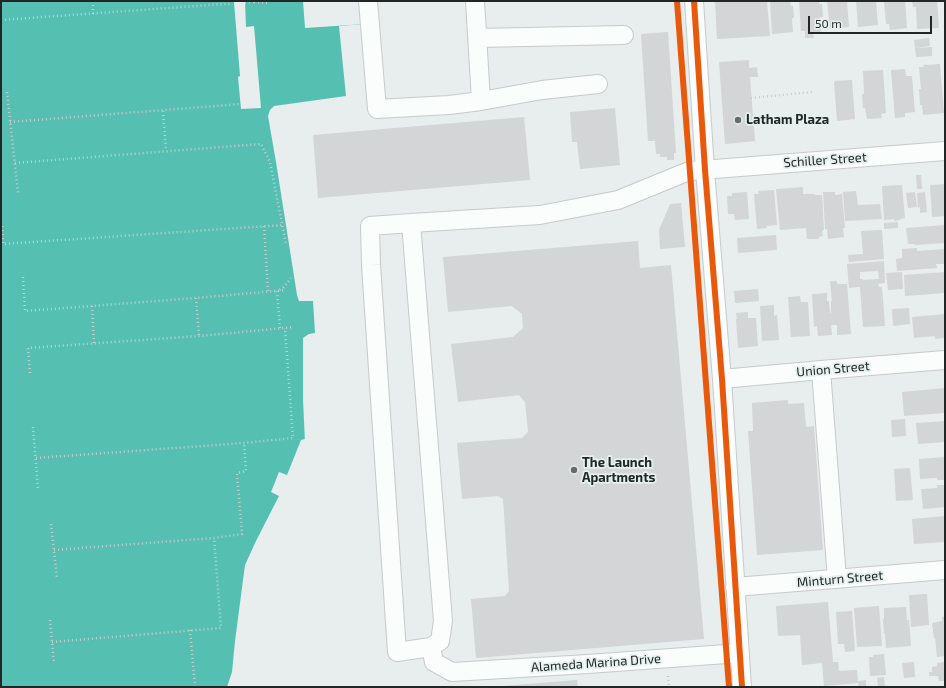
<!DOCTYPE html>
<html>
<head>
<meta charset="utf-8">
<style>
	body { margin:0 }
	#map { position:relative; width:946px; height:688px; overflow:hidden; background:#e7eeed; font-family:"Exo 2",sans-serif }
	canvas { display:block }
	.frame { position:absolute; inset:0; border:2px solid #222625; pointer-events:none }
	.scale { position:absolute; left:808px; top:16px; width:124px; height:18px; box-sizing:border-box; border:2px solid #222625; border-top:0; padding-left:5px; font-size:12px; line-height:14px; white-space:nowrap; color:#222625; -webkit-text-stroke:3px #e4f1ee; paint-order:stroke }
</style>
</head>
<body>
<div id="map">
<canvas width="946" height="688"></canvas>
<div class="frame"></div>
<div class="scale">50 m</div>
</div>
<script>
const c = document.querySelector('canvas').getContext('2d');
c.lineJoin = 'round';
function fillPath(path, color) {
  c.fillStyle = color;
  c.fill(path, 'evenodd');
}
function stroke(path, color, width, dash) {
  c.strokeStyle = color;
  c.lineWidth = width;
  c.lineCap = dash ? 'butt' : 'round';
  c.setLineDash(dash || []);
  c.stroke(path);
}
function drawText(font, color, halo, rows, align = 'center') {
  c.font = font + ' "Exo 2",sans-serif';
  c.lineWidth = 3.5;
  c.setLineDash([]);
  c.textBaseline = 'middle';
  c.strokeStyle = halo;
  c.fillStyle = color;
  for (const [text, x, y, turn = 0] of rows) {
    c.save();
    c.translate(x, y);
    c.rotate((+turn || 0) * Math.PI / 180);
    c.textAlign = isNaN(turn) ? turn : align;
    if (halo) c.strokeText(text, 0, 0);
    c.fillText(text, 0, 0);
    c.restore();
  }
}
const water = new Path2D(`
	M1,1H363L365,24L339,26L346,96L274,106L270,110L268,116L276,162L297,295L299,301H313L315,333L309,334L303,338V399L305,443L270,534L235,687H1Z`);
const pier = new Path2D(`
	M245,1L246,27L254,26L261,108L241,109L238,77L240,76L234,2Z
	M303,1H363L365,24L305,28Z
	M305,439V443L315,444L272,534L237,687H227L232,672L235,641L245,565L256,541L279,496L271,492L279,472L287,475L301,440Z`);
const building = new Path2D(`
	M715,1H767L770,36L717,39Z
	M770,1H790L791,6H793L794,18H792L793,32L772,34Z
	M799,1H819V4H822L823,17H820L821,34H813L814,38H805V31H801Z
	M827,1H847L849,27L830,29Z
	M856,1H876L878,25L858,27Z
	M884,1H905L907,28L890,30L889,24H886Z
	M912,1H937L939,28L917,29L916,7H913Z
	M668,32L676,153H674V160H667V157H660V154H656L655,141H648L641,34Z
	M929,38L930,46L915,48L914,40Z
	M932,47V56L916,57L915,48Z
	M749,60V68L757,67L758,77H750L755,141L725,144L719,62Z
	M940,64L944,113L923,115L922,105H920L919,89H921L919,67H924L923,65Z
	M905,69L906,76H912L915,112L905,113V117L895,118L891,70Z
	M883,70L886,113L881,114L882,118L867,119L865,108H863L862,94H864L863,71Z
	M852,80L855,119L837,121L834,81Z
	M615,108L620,165L580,169L577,142H572L570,112Z
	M524,117L530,180L318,198L313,135Z
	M916,175H921L922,189H917Z
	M945,184V216L932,217L930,185Z
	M902,185L905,218L900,219V220L894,221V219L884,220L882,186Z
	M803,187V194H815V195H822L824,230L822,231L823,236L819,237V239H807L806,228L780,230L776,189Z
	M774,190L777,225L766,226L767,228L757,229L754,194H759L758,191Z
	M856,191L858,205L880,204L882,219L845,221L843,192Z
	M747,192L749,219L735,220L734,214H728L727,196H732V193Z
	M823,192H835V195L842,194L845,228H843L844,237L828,239L827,229H825Z
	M915,192L917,207L908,208L906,193Z
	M925,192L927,212L920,213V207L918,208L917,193Z
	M681,203L685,247L660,249L659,230L670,204Z
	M898,222V228L884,229V223Z
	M945,225V243L915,245L914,244H908L906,228Z
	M882,230L884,259L849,262L848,255L863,254L861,231Z
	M776,235L777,250L738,253L737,238Z
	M638,241L640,268L671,265L704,639L476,658L471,599L505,596L509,591L503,499L498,496L462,499L457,443L522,438L528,432L525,402L519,395L458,402L451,344L513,337L523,328L522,314L512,306L448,312L443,257Z
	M917,248V251L945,249V264H936L937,268L897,271L896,259L902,258V249Z
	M884,261L885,283L878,284L879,287H882L885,326L863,327L860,287L849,288L847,264ZM878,271L879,279L863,280V279H860V272Z
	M902,272L903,289L888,290L886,273Z
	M945,272V293L905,296L904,275Z
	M830,281H837V284H847L851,334L837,335V325H831L832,335L818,336L817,326L814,327L812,294L827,293V301H829L830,313H831V301H832Z
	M758,289L759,301L735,303L734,291Z
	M800,296L801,302H808L810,336L791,337L788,297Z
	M774,305V316L777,315L779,340L762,341L760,306Z
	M909,308L910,324L893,326L892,309Z
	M748,312V318H756L758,346L738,348L736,319H737L736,313Z
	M945,314V338L935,339V336L914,338L912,317Z
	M945,388V413L904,416L902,392Z
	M788,400V404L804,403L806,427L814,426L823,550L757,555L748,431H753L752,403Z
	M905,419L906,436L892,437L891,420Z
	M945,421V442L918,444L916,423Z
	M945,457V480H937V478L920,479L919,459Z
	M910,468L913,500L896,501L894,469Z
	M937,485H945V507L923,509L921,489L937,488Z
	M945,516V542L914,544L912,519Z
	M927,594L929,625L911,627L909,595Z
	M828,602L833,662H838L839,671L857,670L858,681L866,680V687H859L858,683L824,686L822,663L802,665L800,635L778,636L776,606Z
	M879,606L882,646L857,647L854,608Z
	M906,607L907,620H909L911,646L886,648L885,634H884L883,619H884V608Z
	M852,611L855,651L845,652L844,644H838L836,612Z
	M945,616V656L937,657L935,638H934L932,623L942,621V617Z
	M884,654L886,675L870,676L869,657H873V655Z
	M914,662L915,677L904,678L902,663Z
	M945,662V681H939L938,676H929V672H932V667L937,666V663Z
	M884,677L885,687H878L877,678Z
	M577,680L578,687H502V686Z`);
const path = new Path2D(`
	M93,1V14
	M254,2L270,3
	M245,3L254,2
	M1,20L224,4H232
	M7,92L18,193
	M751,98L812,92
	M163,111L166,151
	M10,122L241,104
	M15,163L261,144L270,162L286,244
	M2,226L3,244L283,225
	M264,226L268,291
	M23,277L25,311L196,298L286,290
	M196,298L199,336
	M92,306L94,343
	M280,328L277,291L283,288L291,278
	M30,373L28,348L199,336L294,327
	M33,427L38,488
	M36,458L244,443L293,438L285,328
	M51,524L57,578
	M54,550L214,538L242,534L237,473L246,471L244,443
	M50,620L54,663
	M190,630L195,687
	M52,642L221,628L214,538
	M668,676L669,687`);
const minor = new Path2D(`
	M368,1L377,109L449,105L481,101
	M475,1L481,101L542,90L598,84
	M694,1L705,170L722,379L742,687
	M478,38L624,35
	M411,223L370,226L371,265L397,652L431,647L440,641L443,621L411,223L540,215L618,200L689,171L945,151
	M821,370L837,579
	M722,379L821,370L945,360
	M735,587L945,570
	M431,647L434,662L452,672L588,664L740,653`);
const cycleway = new Path2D(`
	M677,1L729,687
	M694,1L705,170L722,379L742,687`);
const markers = [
	[738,120,4,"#676c6b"],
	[574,470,4,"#676c6b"]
];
const poiNames = [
	["Latham Plaza",746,120],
	["The Launch",582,463],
	["Apartments",582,478]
];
const streetNames = [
	["Schiller Street",825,160,-4],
	["Union Street",833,369,-5],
	["Minturn Street",840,579,-5],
	["Alameda Marina Drive",596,663,-4]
];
fillPath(water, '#55c0b2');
fillPath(pier, '#e7eeed');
fillPath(building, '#d3d5d6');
stroke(minor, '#c5cbca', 20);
stroke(path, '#c9cccb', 2.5, [1, 3]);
stroke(minor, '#fbfcfc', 18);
stroke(cycleway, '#e8590c', 6);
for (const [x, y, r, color] of markers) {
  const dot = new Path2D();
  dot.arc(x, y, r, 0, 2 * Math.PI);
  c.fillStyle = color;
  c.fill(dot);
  stroke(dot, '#e4f1ee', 1.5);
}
drawText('bold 13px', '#222625', '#e4f1ee', poiNames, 'left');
drawText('13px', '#222625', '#e4f1ee', streetNames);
</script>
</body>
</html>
